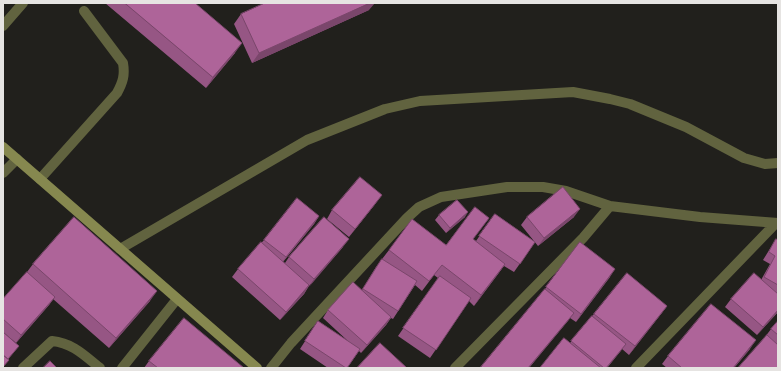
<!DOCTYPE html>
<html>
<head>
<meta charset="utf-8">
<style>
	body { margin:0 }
	#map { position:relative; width:781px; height:371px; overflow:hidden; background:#21201c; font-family:"Fira Sans",sans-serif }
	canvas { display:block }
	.frame { position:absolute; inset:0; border:4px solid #e6e4e2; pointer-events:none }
</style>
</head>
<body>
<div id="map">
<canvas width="781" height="371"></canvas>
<div class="frame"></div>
</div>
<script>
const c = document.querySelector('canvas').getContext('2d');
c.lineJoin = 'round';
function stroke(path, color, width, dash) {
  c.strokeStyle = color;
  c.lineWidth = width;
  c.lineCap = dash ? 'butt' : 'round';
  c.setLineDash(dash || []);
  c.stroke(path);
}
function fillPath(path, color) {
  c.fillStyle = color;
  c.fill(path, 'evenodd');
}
const lane = new Path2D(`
	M3,173L17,159
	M40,179L117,93C123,82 125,75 123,63L84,11
	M120,249L307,140L385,109L420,101L573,92L610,99L630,104L686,127L744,158L765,164L778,163`);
const street = new Path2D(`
	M3,26L23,3
	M23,368L52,341C73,343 85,356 100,368
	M122,368L177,299
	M271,368L291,343L407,218L419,207L441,197L507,187H543L566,191L610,206L700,217L778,223
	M455,368L583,238L610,206
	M636,368L776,223`);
const secondary = new Path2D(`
	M3,147L257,368`);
const wall = new Path2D(`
	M105,3H195L235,53L206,88Z
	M369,10L252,63L234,24L241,14Z
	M376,203L349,237L327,219L332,210Z
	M495,214L535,242L514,272L504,266L474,306L469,301L430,358L398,336L438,278L434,275L422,291L415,285L393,319L391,318L386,325L361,353L359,351L347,368H328L300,349L318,321L349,342L323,318L328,310L362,290L376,267L389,250L446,245L489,218L473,239L476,241Z
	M439,215L465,217L446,233L435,220Z
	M319,216L314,224L283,262L285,263L289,257L343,247L309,286L304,294L280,320L232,277L238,269L264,240Z
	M527,217H574L538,246L521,225Z
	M776,239L778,240V312L757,335L725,307L731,299L761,280L770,264L763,260Z
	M580,242L610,277L576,322L570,318L529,368H481L545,289Z
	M33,264L150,301L109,348L53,299L49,305L16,343L3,332V299L27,272Z
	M667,306L661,314L629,355L622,349L607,368H540L564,338L570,343L592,316L594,314Z
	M778,321V368L765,337L771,329Z
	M750,349L734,368H667L662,364L668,356Z
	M149,361L244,368H144Z`);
const shadedWall = new Path2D(`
	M370,3H375L369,10L252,63L259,53Z
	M242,43L235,53L206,88L213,77Z
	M382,195L376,203L349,237L355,229Z
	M580,209L574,217L538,246L544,238Z
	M468,212L465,217L446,233L450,228Z
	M319,216L314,224L280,265L286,257Z
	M349,239L343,247L309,287L314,279Z
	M505,264L498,274L474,306L481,295Z
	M615,269L610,277L576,322L581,314Z
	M309,285L304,294L280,320L286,312Z
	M157,291L150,301L109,348L116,338Z
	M55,297L49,305L16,343L21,335Z
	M667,306L661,314L629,355L635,346Z
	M778,310V312L757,335L763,327Z
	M574,313L568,321L529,368H528Z
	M391,317L386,325L361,353L367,345Z
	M756,340L750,349L734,368H733Z
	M626,344L620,352L607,368H606Z`);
const building = new Path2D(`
	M125,3H195L242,43L213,77Z
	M265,3H370L259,53L241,14Z
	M360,177L382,195L355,229L332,210Z
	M563,187L580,209L544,238L527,217Z
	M297,198L319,216L286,257L264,240Z
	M457,200L468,212L450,228L439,215Z
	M475,207L489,218L473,239L505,264L481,295L442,265L429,281L389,250L412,219L446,245Z
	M495,214L535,242L520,264L479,236Z
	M74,217L157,291L116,338L33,264Z
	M324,217L349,239L314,279L289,257Z
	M776,239L778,240V285L764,277L775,256L769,252Z
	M261,242L309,285L286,312L238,269Z
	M580,242L615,269L581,314L546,287Z
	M382,259L417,281L398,311L363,289Z
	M27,272L55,297L21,335L3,319V299Z
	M627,273L667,306L635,346L594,314Z
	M754,273L778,294V310L763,327L731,299Z
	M440,276L471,298L436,350L403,328Z
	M353,282L391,317L367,345L328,310Z
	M545,289L574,313L528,368H482L481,367Z
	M711,304L756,340L733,368H682L668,356Z
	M592,316L626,344L606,368H604L571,341Z
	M184,318L244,368H158L149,361Z
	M318,321L360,349L347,368H346L305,341Z
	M778,321V335L771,329Z
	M3,332L19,346L8,359L3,355Z
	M767,335L778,345V368H738Z
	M564,338L601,368H540Z
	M380,343L407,368H357Z
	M3,355L9,360L3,367Z
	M50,361L57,368H43Z`);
stroke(lane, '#61633f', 10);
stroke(street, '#61633f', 10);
stroke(secondary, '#86884f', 10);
fillPath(wall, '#965684');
fillPath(shadedWall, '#7a466b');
fillPath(building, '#ae6499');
stroke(building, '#7a466b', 1);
</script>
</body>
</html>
